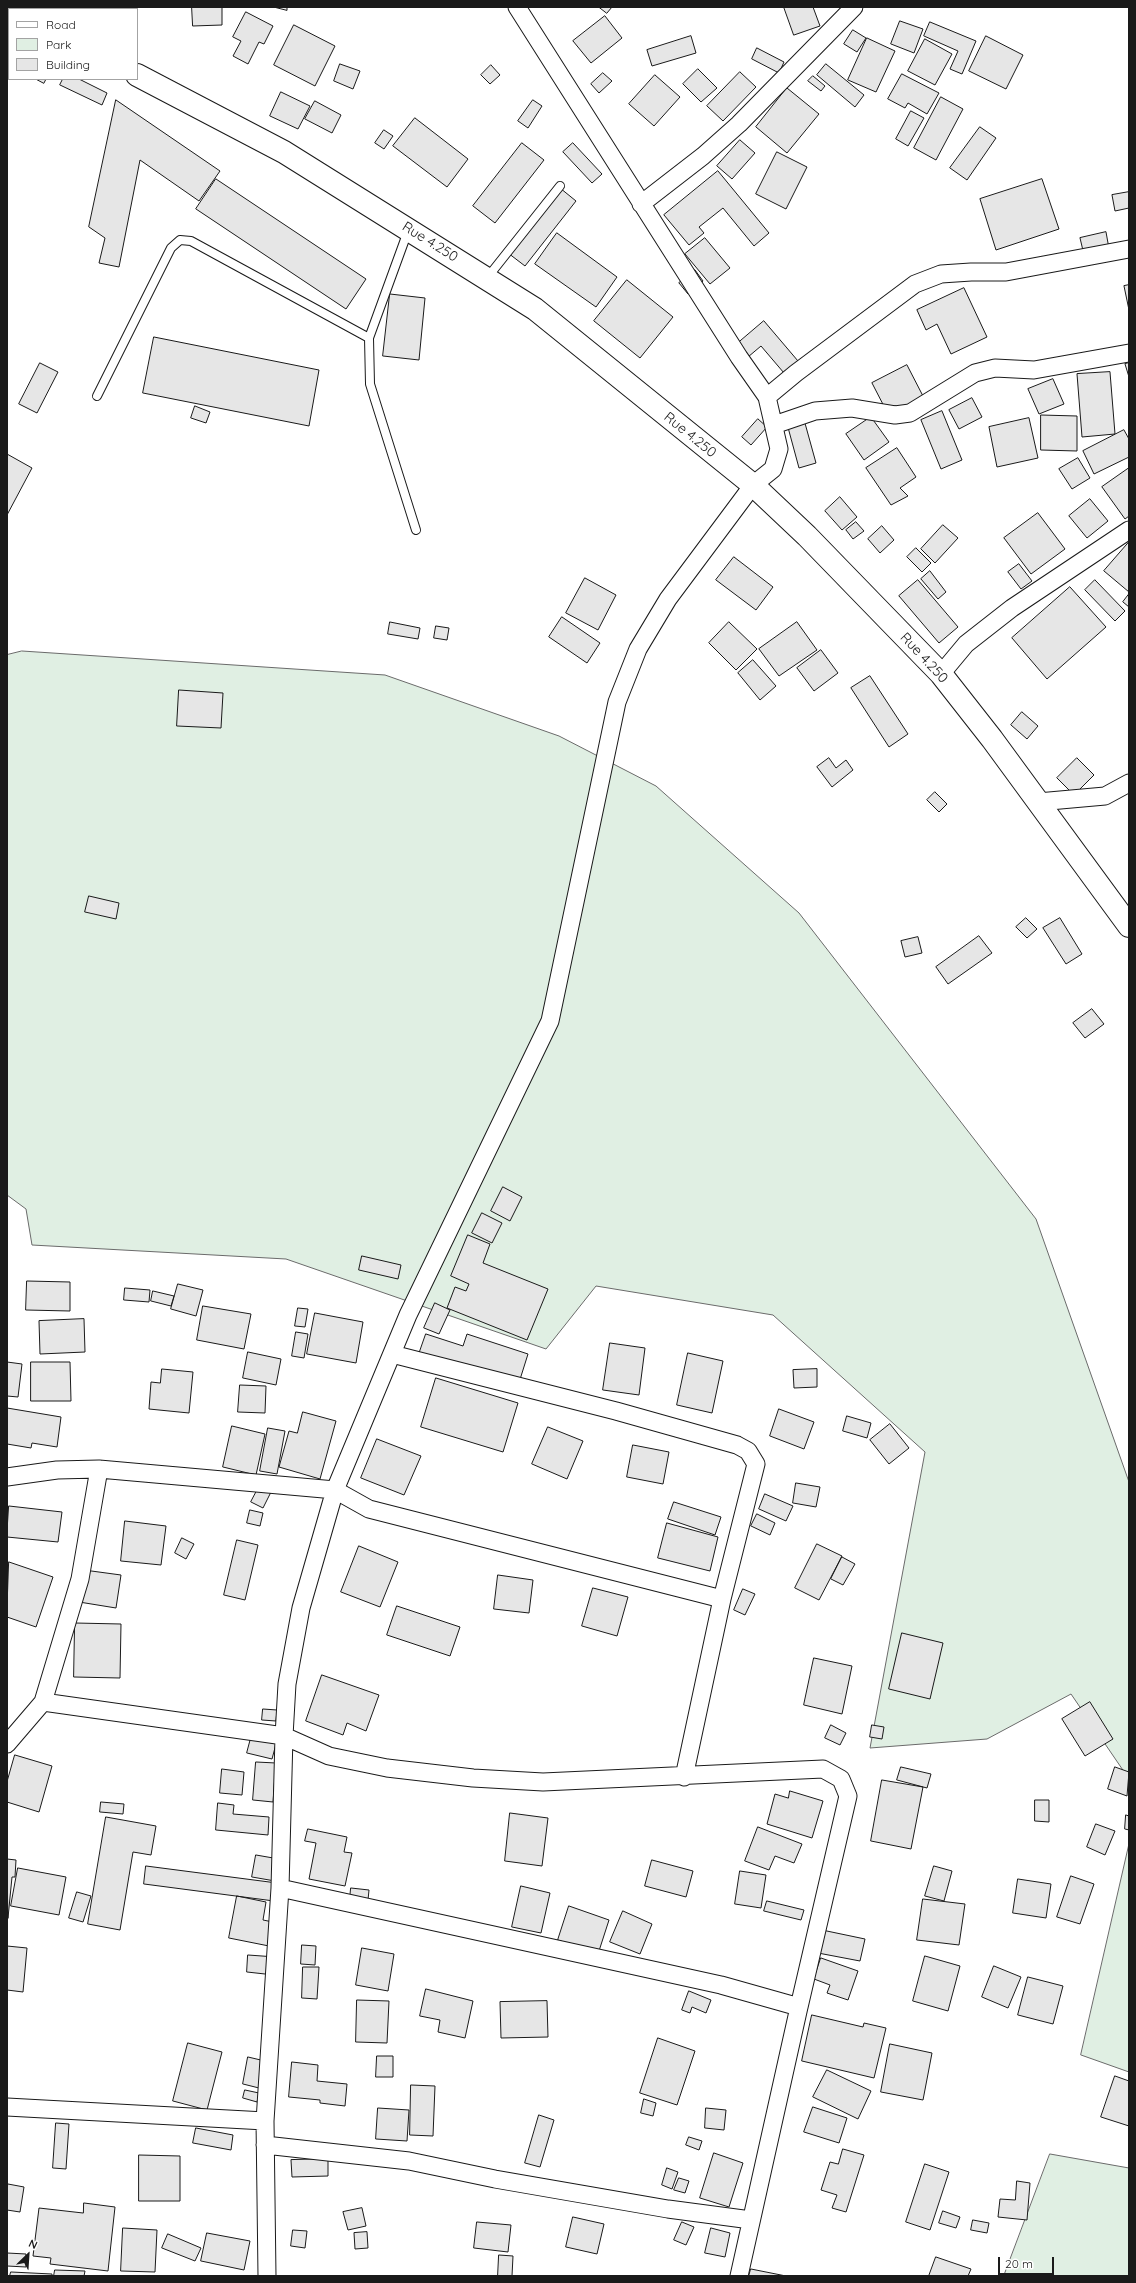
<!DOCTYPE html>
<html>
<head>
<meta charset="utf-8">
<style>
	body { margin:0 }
	#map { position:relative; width:1136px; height:2283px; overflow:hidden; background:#fff; font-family:Quicksand,sans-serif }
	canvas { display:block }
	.frame { position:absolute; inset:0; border:8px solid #1a1a1a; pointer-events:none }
	.legend { position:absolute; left:8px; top:8px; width:130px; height:72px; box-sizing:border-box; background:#fff; border:1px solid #a3a3a3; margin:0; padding:5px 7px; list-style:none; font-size:12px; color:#1a1a1a }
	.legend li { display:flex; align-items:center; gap:8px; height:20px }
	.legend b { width:20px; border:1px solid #a3a3a3 }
	.north { position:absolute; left:8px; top:2235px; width:40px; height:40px; -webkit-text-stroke:3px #fff; paint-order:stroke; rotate:25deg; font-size:11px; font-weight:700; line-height:16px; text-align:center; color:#1a1a1a }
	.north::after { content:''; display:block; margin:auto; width:14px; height:18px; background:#1a1a1a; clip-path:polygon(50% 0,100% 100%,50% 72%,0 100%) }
	.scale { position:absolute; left:998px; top:2257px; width:56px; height:18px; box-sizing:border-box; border:2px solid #1a1a1a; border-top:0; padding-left:5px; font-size:12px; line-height:14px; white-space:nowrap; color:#1a1a1a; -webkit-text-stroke:3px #fff; paint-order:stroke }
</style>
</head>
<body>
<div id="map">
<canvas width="1136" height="2283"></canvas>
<div class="frame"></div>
<ul class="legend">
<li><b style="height:5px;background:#fff"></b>Road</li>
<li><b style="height:11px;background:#e0efe3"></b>Park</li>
<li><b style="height:11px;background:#e6e6e6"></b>Building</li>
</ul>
<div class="north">N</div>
<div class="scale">20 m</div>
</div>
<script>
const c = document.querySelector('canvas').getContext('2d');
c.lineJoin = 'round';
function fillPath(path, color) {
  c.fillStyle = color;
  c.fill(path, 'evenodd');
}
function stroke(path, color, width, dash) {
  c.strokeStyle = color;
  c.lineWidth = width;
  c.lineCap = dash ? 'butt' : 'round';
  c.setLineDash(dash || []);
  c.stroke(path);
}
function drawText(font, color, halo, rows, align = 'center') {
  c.font = font + ' Quicksand,sans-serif';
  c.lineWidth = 3;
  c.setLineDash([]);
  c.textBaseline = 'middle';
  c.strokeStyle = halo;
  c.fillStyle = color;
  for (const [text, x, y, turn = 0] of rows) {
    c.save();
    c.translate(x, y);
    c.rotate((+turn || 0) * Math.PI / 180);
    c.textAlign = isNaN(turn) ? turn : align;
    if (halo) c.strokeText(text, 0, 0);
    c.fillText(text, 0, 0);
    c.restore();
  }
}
const green = new Path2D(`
	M22,651L385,675L559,736L656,786L799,913L1036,1219L1129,1482V1779L1071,1694L987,1739L870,1748L925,1452L773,1315L596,1286L546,1349L286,1259L32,1245L26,1209L7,1195V655Z
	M1129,1844V2072L1081,2055Z
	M1050,2154L1129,2168V2276H1004Z`);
const building = new Path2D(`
	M192,7H222V25L193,26Z
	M274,7H287V10Z
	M599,7H612L607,13Z
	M784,7H813L820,26L794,35Z
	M246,12L273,26L264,44L259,42L248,64L233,56L241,41L233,37Z
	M605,16L622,38L591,63L573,41Z
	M900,21L923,29L914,53L891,44Z
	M930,22L976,41L962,74L950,69L958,51L924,36Z
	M294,25L335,46L315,86L274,65Z
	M853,30L866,38L857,52L844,44Z
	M691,36L696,53L652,66L647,50Z
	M986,36L1023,55L1006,89L969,71Z
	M867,38L895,51L876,92L848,80Z
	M925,39L952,54L935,85L908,71Z
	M7,42L9,43V63L7,62Z
	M757,48L784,62L779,73L752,59Z
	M340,64L360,71L353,89L334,81Z
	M826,64L864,95L855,107L817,75Z
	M491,65L500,75L490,84L481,75Z
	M698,69L717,88L701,102L683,84Z
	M740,72L756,87L723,121L707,106Z
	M603,73L612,81L599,93L591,84Z
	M902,74L939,93L927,114L908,103L905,108L888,99Z
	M655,75L680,97L654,126L629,104Z
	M813,76L825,86L821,91L808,81Z
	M36,79H46L44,83Z
	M63,79H79L107,93L102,105L60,85Z
	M787,88L819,114L787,153L756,127Z
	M281,92L310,106L298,129L270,116Z
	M941,97L963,109L936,160L914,148Z
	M116,100L220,171L199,201L140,160L119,267L99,263L105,238L89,227Z
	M533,100L542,106L528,128L518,121Z
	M315,101L341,115L332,133L305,119Z
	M911,111L924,118L908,146L896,139Z
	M415,118L468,159L447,187L393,146Z
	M980,127L996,138L967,180L950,168Z
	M384,130L393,136L384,149L375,143Z
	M740,140L755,153L732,179L717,166Z
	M522,143L544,160L495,223L473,206Z
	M573,143L602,174L592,183L563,152Z
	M777,152L807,167L786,209L756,194Z
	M718,171L769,233L754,246L723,208L699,227L704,233L689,245L664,215Z
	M216,179L366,279L346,309L196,209Z
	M1042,179L1059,229L996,250L980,199Z
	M560,188L576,201L525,266L508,253Z
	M1129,192V208L1115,211L1112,195Z
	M1106,232L1110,254L1085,259L1080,238Z
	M557,233L617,277L596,307L535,264Z
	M705,238L730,268L710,284L685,254Z
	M695,270L703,281L688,294L679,283Z
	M627,280L673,317L640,358L594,321Z
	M1129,285V310L1124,286Z
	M964,288L987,337L951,354L937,324L926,330L917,310Z
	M390,294L425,298L419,360L383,356Z
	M764,321L798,361L784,373L761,346L748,357L737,344Z
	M154,337L319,370L309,426L143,393Z
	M40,363L58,372L37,413L19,404Z
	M1129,363V377L1125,364Z
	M907,365L924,398L889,416L872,383Z
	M1110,372L1115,434L1082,437L1077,374Z
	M1053,379L1064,404L1039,414L1028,389Z
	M972,398L982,417L959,429L949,410Z
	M195,406L210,412L206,423L191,418Z
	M942,411L962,460L941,469L921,420Z
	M1041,415L1077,416V451L1041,450Z
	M803,416L816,463L799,468L786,420Z
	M871,417L889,442L864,460L846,434Z
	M1029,418L1038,458L997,467L989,427Z
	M758,419L767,427L751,445L742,437Z
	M1124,430L1129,439V457L1094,474L1083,451Z
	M897,448L916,477L900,488L908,496L891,505L866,468Z
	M7,454L32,468L7,515Z
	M1078,458L1090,478L1072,489L1059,469Z
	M1129,468V516L1125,519L1102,487Z
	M840,497L857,517L842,530L825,511Z
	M1090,499L1108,521L1087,538L1069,516Z
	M1038,513L1065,549L1031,574L1004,538Z
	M856,522L864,531L853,539L846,530Z
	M943,525L958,538L935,563L921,549Z
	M882,526L894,540L880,553L868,539Z
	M1129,542V592L1104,571Z
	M916,548L931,563L922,572L907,557Z
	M734,557L773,587L756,610L716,580Z
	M1019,564L1032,581L1021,589L1008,572Z
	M930,571L946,592L938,599L921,579Z
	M585,578L616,595L598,630L566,613Z
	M918,580L958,627L939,643L899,596Z
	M1095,580L1125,611L1115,621L1085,590Z
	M1070,587L1106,627L1047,679L1012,638Z
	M1129,594V607L1123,602Z
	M562,617L600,643L587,663L549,637Z
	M390,622L420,628L418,639L388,634Z
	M729,622L757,649L736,670L709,643Z
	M797,622L817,650L779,676L759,649Z
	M436,626L449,628L447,640L434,638Z
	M821,650L838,673L814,691L797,668Z
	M753,660L776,686L760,700L738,673Z
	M870,676L908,734L889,747L851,688Z
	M179,690L223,693L221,728L177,726Z
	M1022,712L1038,726L1027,739L1011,725Z
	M829,758L836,768L846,760L853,770L832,787L817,767Z
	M1077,758L1094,775L1074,795L1057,778Z
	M935,792L947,804L939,812L927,800Z
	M89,896L119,903L116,919L85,912Z
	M1026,918L1037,929L1027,938L1016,927Z
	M1060,918L1082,954L1066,964L1043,928Z
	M979,936L992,953L948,984L936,967Z
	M918,937L922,953L905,957L901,941Z
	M1092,1009L1104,1024L1085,1038L1073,1023Z
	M503,1187L522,1197L510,1221L491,1211Z
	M482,1213L502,1223L492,1243L472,1233Z
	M468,1235L490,1244L483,1263L548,1289L527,1340L447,1308L455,1287L466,1291L469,1284L451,1276Z
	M362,1256L401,1265L398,1279L359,1270Z
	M27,1281L70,1282V1311L26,1310Z
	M178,1284L203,1290L196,1316L171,1309Z
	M125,1288L150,1290L149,1302L124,1300Z
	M153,1291L174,1296L171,1306L151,1301Z
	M435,1303L450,1310L439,1334L424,1328Z
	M203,1306L251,1314L244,1349L197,1340Z
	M298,1308L308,1309L305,1327L295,1326Z
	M315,1313L363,1322L356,1363L307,1354Z
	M84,1319L85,1352L40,1354L39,1321Z
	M296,1332L308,1334L304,1358L292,1356Z
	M426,1334L463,1346L467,1334L528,1354L517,1389L418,1357Z
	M610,1343L645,1348L639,1395L603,1390Z
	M248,1352L281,1359L276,1385L243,1378Z
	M688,1353L723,1361L712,1413L677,1405Z
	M7,1362L22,1364L18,1397L7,1396Z
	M31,1362H70L71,1401H31Z
	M162,1369L193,1372L189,1413L149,1409L151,1382L160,1383Z
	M817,1369V1387L794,1388L793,1370Z
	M436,1378L518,1403L503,1452L421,1427Z
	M240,1385L266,1386L265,1413L238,1412Z
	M7,1408L61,1417L57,1447L32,1443L31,1448L7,1444Z
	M779,1409L814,1422L804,1449L770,1436Z
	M303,1412L336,1421L320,1479L279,1467L289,1431L297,1433Z
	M847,1416L871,1423L867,1438L843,1431Z
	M890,1424L909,1448L889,1464L870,1440Z
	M232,1426L265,1434L256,1475L223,1467Z
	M548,1427L583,1441L567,1479L532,1464Z
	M268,1428L285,1431L277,1474L260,1471Z
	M377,1439L421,1456L404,1495L361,1478Z
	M633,1445L669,1452L663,1484L627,1477Z
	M261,1483L273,1488L263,1508L251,1502Z
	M796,1483L820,1487L816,1507L793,1503Z
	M765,1494L793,1506L786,1521L759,1509Z
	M674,1502L721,1517L715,1535L668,1519Z
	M9,1506L62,1512L58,1542L7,1537Z
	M250,1510L263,1513L260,1526L247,1523Z
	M757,1514L775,1523L770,1535L751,1526Z
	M125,1521L166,1526L161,1565L121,1561Z
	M667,1523L718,1537L710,1571L658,1558Z
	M182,1538L194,1544L186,1559L175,1553Z
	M237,1540L258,1545L245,1600L224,1595Z
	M817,1544L842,1556L819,1600L795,1588Z
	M359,1546L398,1562L380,1607L341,1592Z
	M842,1557L855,1564L843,1585L831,1579Z
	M9,1562L53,1577L36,1627L7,1617Z
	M84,1570L121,1575L116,1608L79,1602Z
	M498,1575L533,1580L529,1613L494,1609Z
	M593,1588L628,1597L617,1636L582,1626Z
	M743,1589L755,1594L745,1615L734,1610Z
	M397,1606L460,1627L450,1656L387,1635Z
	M75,1623L121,1624L120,1678L74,1677Z
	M902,1633L943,1643L930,1699L889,1689Z
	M814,1658L852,1666L842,1714L804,1705Z
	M322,1675L379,1695L366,1731L347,1723L343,1735L306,1721Z
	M1090,1702L1113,1739L1085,1756L1062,1719Z
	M263,1709L277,1710L276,1721L262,1720Z
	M831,1725L846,1733L840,1745L825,1738Z
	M872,1725L884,1727L882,1739L870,1737Z
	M251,1738L276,1744L272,1759L247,1753Z
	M15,1755L52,1766L39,1812L7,1802V1782Z
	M256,1762L276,1763L273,1802L253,1800Z
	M901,1767L931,1774L927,1788L897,1780Z
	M1115,1767L1129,1772L1127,1796L1108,1789Z
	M222,1769L244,1772L242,1795L220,1793Z
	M882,1780L923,1787L911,1849L871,1841Z
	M790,1791L823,1801L812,1838L767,1824L775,1794L788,1798Z
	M1035,1800H1049V1822L1035,1821Z
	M101,1802L124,1804L123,1814L100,1812Z
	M218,1803L234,1805L233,1814L269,1817L268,1835L216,1830Z
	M510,1813L548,1818L542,1866L505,1861Z
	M1126,1815L1129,1816V1830L1125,1829Z
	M106,1817L156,1826L151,1855L133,1852L120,1930L88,1924Z
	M1096,1824L1115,1831L1105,1855L1087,1847Z
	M758,1827L802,1844L794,1863L775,1856L769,1870L745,1861Z
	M308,1829L347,1837L344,1852L352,1853L345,1886L309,1879L316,1843L305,1841Z
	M256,1855L279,1859L275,1881L252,1877Z
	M7,1859L16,1860L15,1877H12L8,1918Z
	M652,1860L693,1871L686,1897L645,1886Z
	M146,1866L277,1883L274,1901L144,1884Z
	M934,1866L952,1871L944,1901L925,1896Z
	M18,1868L66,1877L59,1915L11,1906Z
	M740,1871L766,1875L761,1908L735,1904Z
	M1071,1876L1094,1884L1080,1924L1057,1917Z
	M1018,1879L1051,1884L1046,1918L1013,1913Z
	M521,1886L550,1893L541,1933L512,1927Z
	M351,1888L369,1890L368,1900L350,1899Z
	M77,1892L91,1896L83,1922L69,1918Z
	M237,1896L266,1902L263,1920L273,1922L269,1946L229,1938Z
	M923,1899L965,1904L959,1945L917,1940Z
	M767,1901L804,1910L801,1920L764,1911Z
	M569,1906L609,1920L598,1954L558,1940Z
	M623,1911L652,1924L640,1954L610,1942Z
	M822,1930L865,1939L860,1961L818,1953Z
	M302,1945L316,1946L315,1965L301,1964Z
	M7,1946L27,1948L23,1992L7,1990Z
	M362,1948L394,1954L388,1991L356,1985Z
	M248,1955L276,1957L274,1975L247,1972Z
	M925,1956L960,1966L948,2011L913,2001Z
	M821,1958L858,1971L848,2000L827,1993L830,1985L814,1979Z
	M994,1966L1021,1977L1008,2008L982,1997Z
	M303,1967H319L317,1999L302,1998Z
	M1028,1977L1063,1986L1053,2024L1018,2015Z
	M426,1989L473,2001L465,2038L438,2032L440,2020L420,2016Z
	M689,1991L711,2000L706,2013L692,2007L690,2013L682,2010Z
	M357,2000L389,2001L387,2043L356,2042Z
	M547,2001L548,2037L501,2038L500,2002Z
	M812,2015L863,2027L864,2023L886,2028L874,2078L802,2061Z
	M658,2038L695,2051L677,2105L640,2093Z
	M188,2043L222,2052L207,2110L173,2101Z
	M890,2044L932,2053L923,2100L881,2092Z
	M377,2056H393V2077H376Z
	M248,2057L265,2061L259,2088L243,2084Z
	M292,2062L318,2065L317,2081L347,2084L345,2106L320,2103V2100L289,2097Z
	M827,2070L871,2091L858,2119L813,2097Z
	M1115,2076L1129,2081V2126L1101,2117Z
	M411,2085L435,2086L433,2136L410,2135Z
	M245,2090L259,2093L257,2102L243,2098Z
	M644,2099L656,2103L653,2116L641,2113Z
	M813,2107L847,2118L839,2143L804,2132Z
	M378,2108L409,2110L407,2141L376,2139Z
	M706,2108L726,2110L724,2130L705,2128Z
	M539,2115L554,2120L540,2167L525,2163Z
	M56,2123L69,2124L66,2169L53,2168Z
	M196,2128L233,2135L231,2150L193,2143Z
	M689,2137L702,2141L699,2150L686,2145Z
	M843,2149L864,2155L846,2212L832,2208L837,2195L821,2190L830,2162L838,2164Z
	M714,2153L743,2163L729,2207L700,2198Z
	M139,2155L180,2156V2201H139Z
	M328,2159V2176L292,2177L291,2160Z
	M925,2164L949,2172L930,2230L906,2222Z
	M667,2168L678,2172L672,2189L662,2185Z
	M679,2178L689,2181L685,2193L674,2190Z
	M1017,2181L1030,2183L1027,2220L998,2217L1000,2199L1015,2200Z
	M8,2184L24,2187L20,2212L7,2210Z
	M84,2203L115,2207L108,2271L50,2264L51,2258L33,2256L39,2208L83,2213Z
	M362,2208L366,2226L348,2230L343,2212Z
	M943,2211L960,2217L956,2228L939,2223Z
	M573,2217L604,2224L597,2254L566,2247Z
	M973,2220L989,2223L987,2233L971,2230Z
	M477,2222L511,2225L508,2252L474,2248Z
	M682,2222L694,2227L686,2245L674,2240Z
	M123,2228L157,2230L155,2272L121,2271Z
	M711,2228L730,2233L725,2257L705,2253Z
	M293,2230L307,2231L305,2248L291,2246Z
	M367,2232L368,2248L355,2249L354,2233Z
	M207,2233L250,2241L244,2270L201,2261Z
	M168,2234L201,2248L195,2261L162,2248Z
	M7,2253L26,2254V2267L7,2266Z
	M499,2255L513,2256L512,2276H498Z
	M936,2257L971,2269L968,2276H929Z
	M751,2269L786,2276H749Z
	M55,2270L85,2271L84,2276H54Z
	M11,2272L52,2274V2276H10Z`);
const service = new Path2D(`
	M408,231L369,338L370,384L416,530
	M487,278L560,186
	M97,396L171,248L180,240L191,241L369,338`);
const minor = new Path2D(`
	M641,204L703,156L739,124L854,7
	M767,397L796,373L915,284L941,274L971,272H1006L1129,249
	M774,425L815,411L852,408L895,415L910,413L975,373L995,368L1034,370L1129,353
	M941,674L966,644L1012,608L1129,530
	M1038,802L1105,796L1129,783
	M392,1354L616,1411L737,1445L748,1451L756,1464L722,1599L684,1777
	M7,1477L57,1470L99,1469L335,1490L369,1509L722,1599
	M43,1702L80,1579L99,1469
	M7,1744L43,1702L284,1736L329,1756L387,1768L473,1778L543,1782L823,1769L841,1779L848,1796L799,2007L721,1985L280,1888
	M7,2107L265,2121
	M265,2145L409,2161L495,2179L668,2209L751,2220
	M267,2276L265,2121L280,1888L284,1736L287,1684L301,1608L335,1490L408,1315L550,1021L617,702L638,649L668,599L753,485L773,469L779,449L767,397L739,357L517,7
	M739,2276L799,2007`);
const primary = new Path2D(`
	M7,16H9
	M137,75L284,152L535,309L753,485L807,536L941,674L992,739L1129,926`);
const streetNames = [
	["Rue 4.250",430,242,32],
	["Rue 4.250",690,435,39],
	["Rue 4.250",924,658,47]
];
fillPath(green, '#e0efe3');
stroke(green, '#6a6a6a', 1);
fillPath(building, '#e6e6e6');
stroke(building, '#1a1a1a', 1);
stroke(service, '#1a1a1a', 10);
stroke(minor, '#1a1a1a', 19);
stroke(primary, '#1a1a1a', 24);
stroke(service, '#fff', 8);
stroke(minor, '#fff', 17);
stroke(primary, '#fff', 22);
drawText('14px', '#1a1a1a', '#fff', streetNames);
</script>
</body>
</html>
